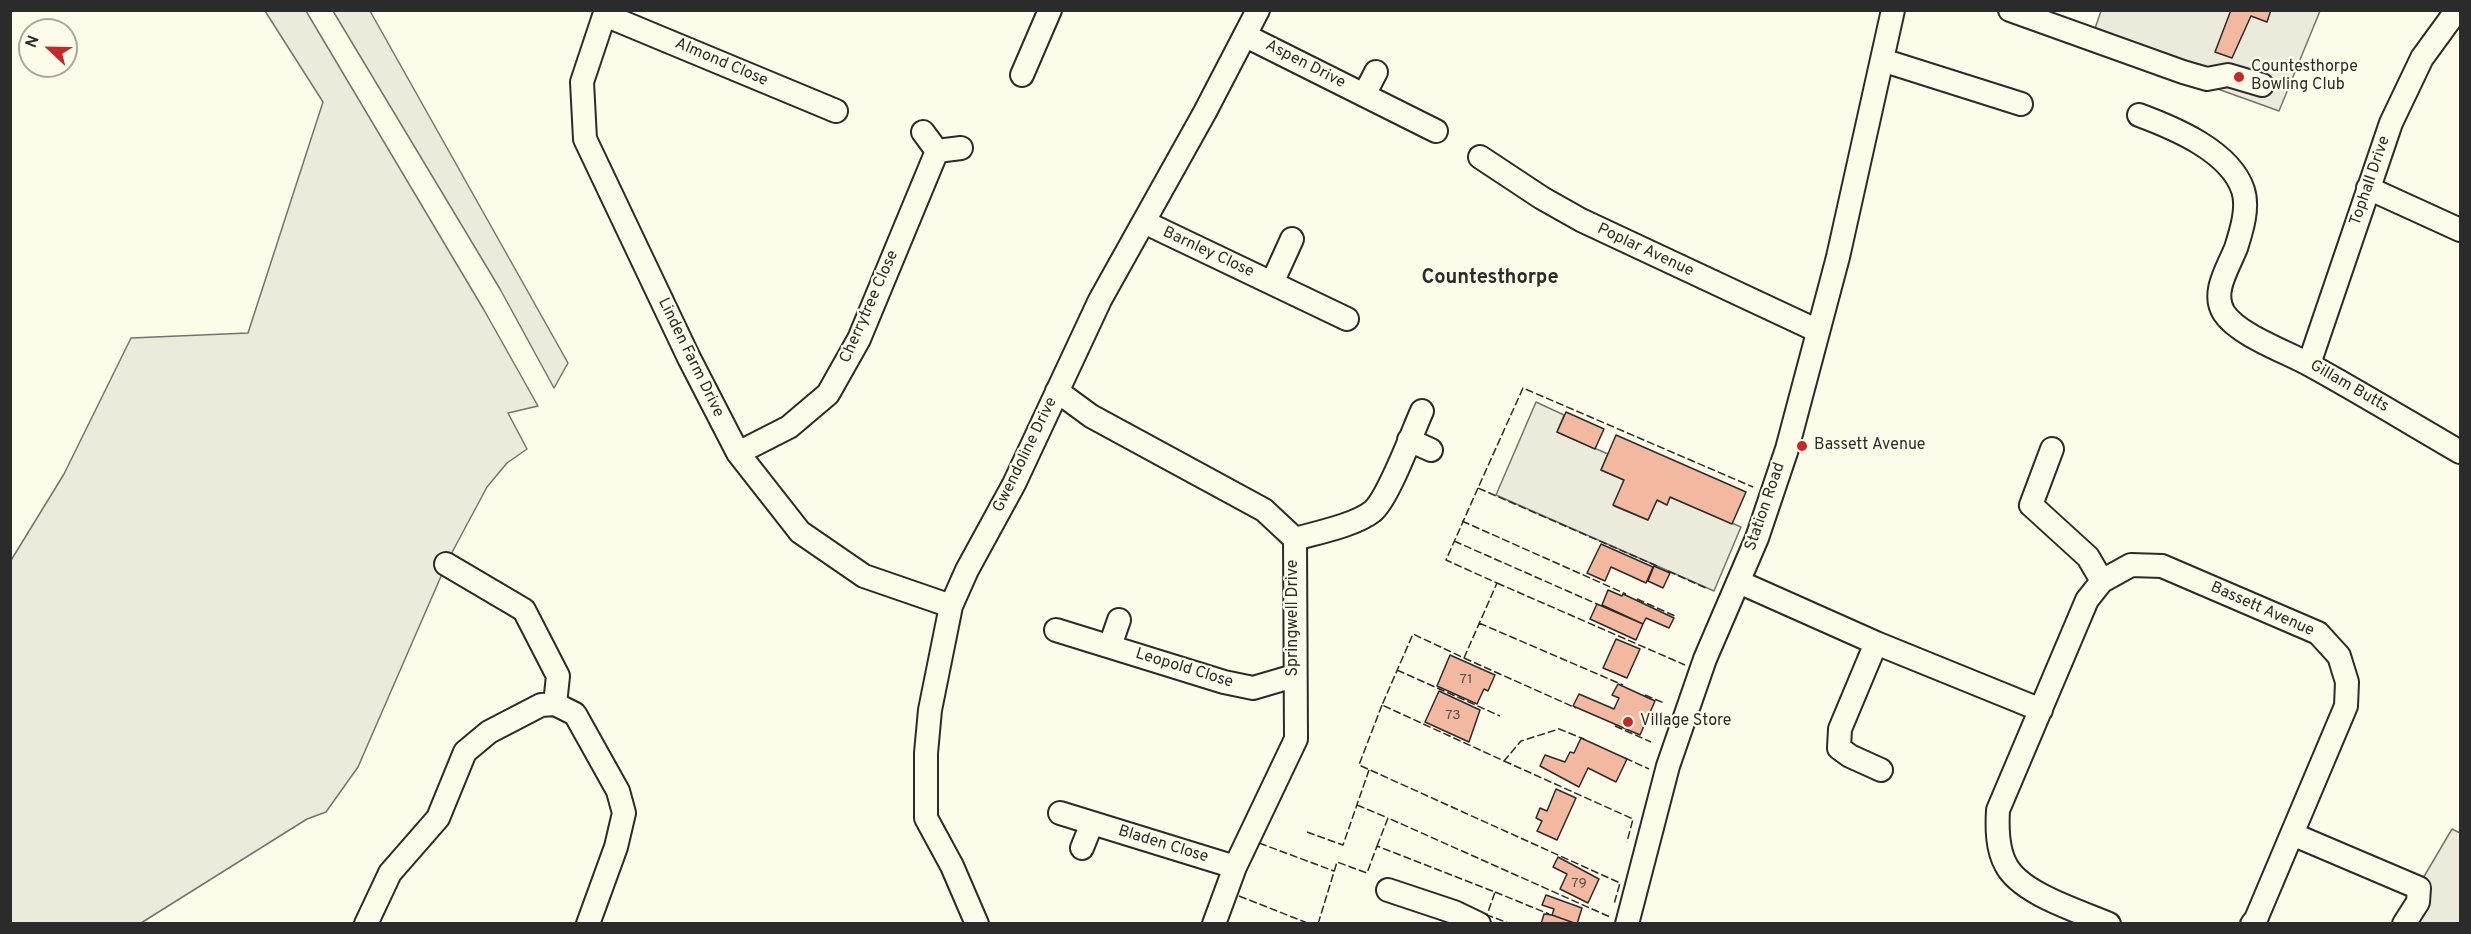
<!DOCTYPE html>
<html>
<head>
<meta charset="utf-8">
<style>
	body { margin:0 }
	#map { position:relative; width:2471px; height:934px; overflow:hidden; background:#fdfbea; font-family:Overpass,sans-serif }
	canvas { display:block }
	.frame { position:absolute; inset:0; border:12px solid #2b2b2b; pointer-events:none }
	.north { position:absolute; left:18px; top:18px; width:60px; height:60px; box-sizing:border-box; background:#fdfbea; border:2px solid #a9a89e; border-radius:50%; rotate:292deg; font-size:16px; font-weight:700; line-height:24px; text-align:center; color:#2b2b2b }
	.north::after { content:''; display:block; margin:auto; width:21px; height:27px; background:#c62828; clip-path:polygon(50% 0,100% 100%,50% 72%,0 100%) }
</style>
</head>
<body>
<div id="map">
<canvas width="2471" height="934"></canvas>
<div class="frame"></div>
<div class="north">N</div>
</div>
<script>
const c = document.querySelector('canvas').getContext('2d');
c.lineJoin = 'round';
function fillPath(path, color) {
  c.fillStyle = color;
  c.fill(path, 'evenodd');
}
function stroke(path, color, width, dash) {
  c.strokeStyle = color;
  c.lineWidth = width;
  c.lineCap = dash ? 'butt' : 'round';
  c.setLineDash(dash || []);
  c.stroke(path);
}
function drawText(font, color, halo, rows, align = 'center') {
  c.font = font + ' Overpass,sans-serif';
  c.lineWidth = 4.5;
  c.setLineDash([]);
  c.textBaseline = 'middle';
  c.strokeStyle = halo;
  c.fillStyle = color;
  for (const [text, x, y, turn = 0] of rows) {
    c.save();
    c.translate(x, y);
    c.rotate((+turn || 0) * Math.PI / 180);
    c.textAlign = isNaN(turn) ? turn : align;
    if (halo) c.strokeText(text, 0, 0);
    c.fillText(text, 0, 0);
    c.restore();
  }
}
const green = new Path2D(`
	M265,11H306L484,310L538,406L508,413L527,449L507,463L487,487L449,558L358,767L326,812L307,819L141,923H11L10,562L64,474L131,338L248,333L323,102Z
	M333,11H370L568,363L554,388L500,289Z
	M2101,11H2320L2279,111L2090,43Z
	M2452,829L2460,833V923L2396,924Z`);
const parking = new Path2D(`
	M1536,402L1564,415L1557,432L1608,454L1601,470L1624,480L1614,506L1648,520L1657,500L1667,504L1670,497L1741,527L1714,591L1496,495Z`);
const building = new Path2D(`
	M2231,10H2271L2267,22L2251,16L2232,58L2215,52Z
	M1566,412L1604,429L1595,449L1557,432Z
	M1616,435L1746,492L1732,524L1670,497L1667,505L1657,500L1648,520L1613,505L1624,480L1601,470Z
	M1601,544L1653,567L1646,583L1611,567L1605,581L1587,573Z
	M1654,566L1670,573L1663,588L1648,581Z
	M1608,590L1622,596L1623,594L1674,618L1669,628L1646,618L1643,624L1602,605Z
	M1597,604L1643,624L1636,640L1590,619Z
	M1616,639L1640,649L1627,678L1603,668Z
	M1450,655L1495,675L1488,691L1484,689L1477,704L1437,686Z
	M1618,684L1655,701L1640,735L1573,706L1579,694L1614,709L1619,698L1612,695Z
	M1439,691L1480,710L1469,742L1425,722Z
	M1581,738L1627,759L1616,782L1588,768L1579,787L1540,766L1545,755L1565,762L1570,752L1574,753Z
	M1556,789L1576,798L1557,840L1537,831L1542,821L1536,818L1540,808L1547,811Z
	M1558,857L1599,879L1588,903L1560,889L1567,874L1553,867Z
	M1546,895L1582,908L1577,924L1552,915L1554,909L1542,905Z
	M1544,914L1552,915L1577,924H1541Z`);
const minor = new Path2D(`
	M606,10L582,82L585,139L689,358L738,453L800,532L864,576L951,606
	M2010,10L2183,72L2207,79L2228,75L2262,85
	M605,15L836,111
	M1246,36L1436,131
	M1882,60L2021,104
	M1022,75L1050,10
	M1364,95L1376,72
	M2139,115C2174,128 2230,151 2243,190C2249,208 2241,232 2236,248C2228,268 2211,293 2224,313C2238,335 2287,352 2310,365C2361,393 2410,423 2460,452
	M923,132L937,151L961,148
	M1480,157L1542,198L1581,220L1818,331
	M2368,188L2460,230
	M1144,222L1347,319
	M1272,283L1292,239
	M2309,364L2391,123L2422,58L2457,10
	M1057,391L1091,416L1264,510L1295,539L1296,739L1235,867L1214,924
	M1409,440L1431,450
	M2052,449L2031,505L2088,557L2102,581
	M738,453L789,427L828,394L859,339L937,151
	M1295,539C1316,533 1356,525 1373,511C1389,497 1412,433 1422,411
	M446,564L524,610L558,676L555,704
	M1739,582L1876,643L2041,710
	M1056,630L1224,682L1253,688L1294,676
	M1876,643L1840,729L1839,748L1850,756L1881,770
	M1110,646L1119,620
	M1060,813L1235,867
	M2292,834L2419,888L2418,902L2404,924
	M1082,848L1092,823
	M1388,890L1454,912L1479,924
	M366,924L390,873L438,818L465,752L489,732L541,705L555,704L575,714L618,791L624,813L616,847L588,924
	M977,924L952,866L926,818V753L930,710L951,606L967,570L1014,484L1100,300L1205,112L1258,10
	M1627,924L1668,766L1705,659L1757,538L1787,449L1838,257L1893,10
	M2109,924C2079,911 2021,894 2006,865C1997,849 1997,828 1998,810L2087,600L2102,581L2131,565L2162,566L2318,633L2339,656L2347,682L2346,706L2256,919L2252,924`);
const fence = new Path2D(`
	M1478,488L1446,560L1497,583L1464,658L1413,634L1382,705L1504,761L1521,741L1559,729L1584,739
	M1462,521L1626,594
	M1454,541L1597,604
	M1657,566L1478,488L1523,388L1753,487
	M1668,571L1706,588
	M1497,583L1685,665
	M1637,599L1675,616
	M1479,623L1623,685
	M1464,658L1576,708
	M1397,670L1500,716
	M1645,695L1664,703
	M1382,705L1359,765L1620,883L1614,904
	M1615,726L1651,742
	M1625,758L1649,769
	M1504,761L1633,819L1627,842
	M1357,805L1388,818
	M1307,832L1343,845L1369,770
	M1259,843L1334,871
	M1377,846L1388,818L1610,917
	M1495,892L1549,914
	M1239,896L1310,924
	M1318,924L1337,862L1367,873L1377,846L1495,892L1487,915L1511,924`);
const markers = [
	[2239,77,6,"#c62828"],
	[1802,446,6,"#c62828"],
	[1628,722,6,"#c62828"]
];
const numberNames = [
	["71",1466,680],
	["73",1453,716],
	["79",1579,884]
];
const streetNames = [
	["Almond Close",721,63,23],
	["Aspen Drive",1305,65,27],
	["Tophall Drive",2371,181,-71],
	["Poplar Avenue",1645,251,25],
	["Barnley Close",1208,253,25],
	["Cherrytree Close",870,307,-66],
	["Linden Farm Drive",690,358,64],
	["Gillam Butts",2349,387,30],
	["Gwendoline Drive",1026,455,-64],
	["Station Road",1766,507,-71],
	["Bassett Avenue",2262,610,24],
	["Springwell Drive",1294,618,-90],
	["Leopold Close",1184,669,17],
	["Bladen Close",1163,845,17]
];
const poiNames = [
	["Countesthorpe",2251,68],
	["Bowling Club",2251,86],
	["Bassett Avenue",1814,446],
	["Village Store",1640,722]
];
const quarterNames = [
	["Countesthorpe",1490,279]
];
fillPath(green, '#ecebdb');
stroke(green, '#74746e', 1.5);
fillPath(parking, '#eceadb');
stroke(parking, '#74746e', 1.5);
fillPath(building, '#f2b8a0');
stroke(building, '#2b2b2b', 1.5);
stroke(minor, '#2b2b2b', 26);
stroke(minor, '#fdfbea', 22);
stroke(fence, '#2b2b2b', 1.5, [8, 3]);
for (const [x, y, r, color] of markers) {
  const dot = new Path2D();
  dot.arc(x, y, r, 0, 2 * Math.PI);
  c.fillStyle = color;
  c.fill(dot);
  stroke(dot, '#fdfbea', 2);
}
drawText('14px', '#5d4e48', null, numberNames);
drawText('16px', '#2b2b2b', '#fdfbea', streetNames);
drawText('16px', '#2b2b2b', '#fdfbea', poiNames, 'left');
drawText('bold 20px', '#2b2b2b', '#fdfbea', quarterNames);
</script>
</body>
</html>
